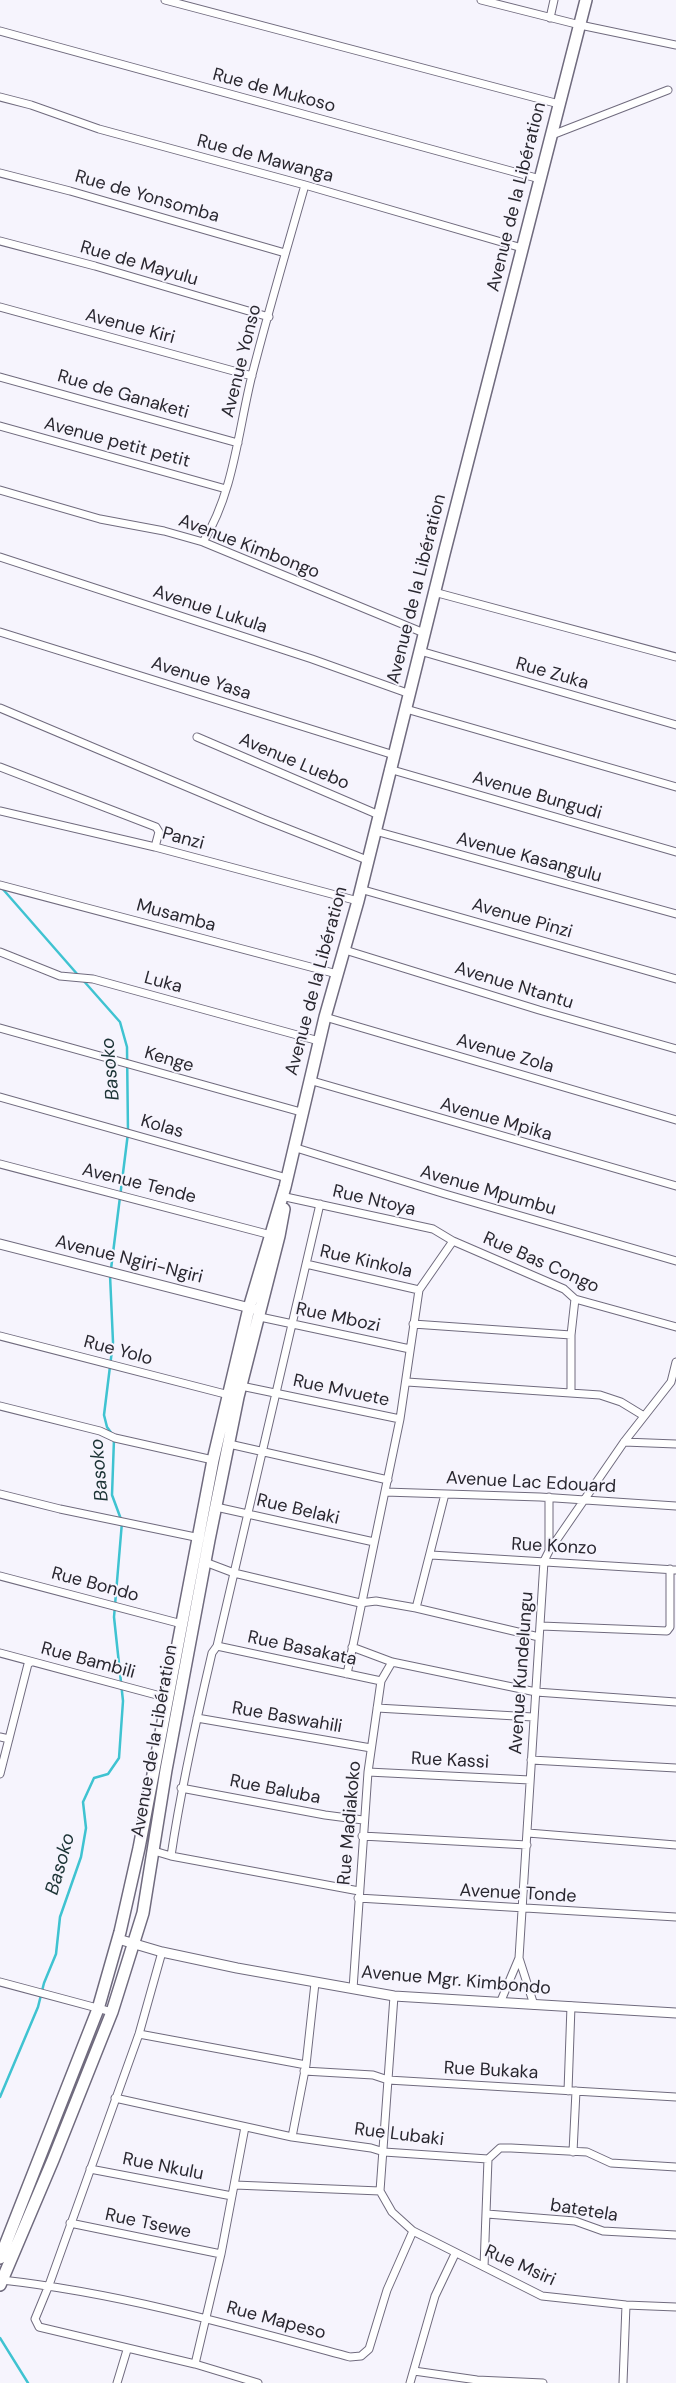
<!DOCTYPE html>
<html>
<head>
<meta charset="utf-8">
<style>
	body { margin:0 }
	canvas { display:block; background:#f6f4fd }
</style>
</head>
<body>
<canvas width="676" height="2383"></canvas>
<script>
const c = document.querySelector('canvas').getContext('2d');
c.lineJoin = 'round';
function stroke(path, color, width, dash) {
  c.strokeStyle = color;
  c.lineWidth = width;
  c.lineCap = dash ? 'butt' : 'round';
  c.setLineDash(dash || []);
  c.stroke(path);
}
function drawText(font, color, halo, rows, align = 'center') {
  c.font = font + ' "DM Sans",sans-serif';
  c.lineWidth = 4;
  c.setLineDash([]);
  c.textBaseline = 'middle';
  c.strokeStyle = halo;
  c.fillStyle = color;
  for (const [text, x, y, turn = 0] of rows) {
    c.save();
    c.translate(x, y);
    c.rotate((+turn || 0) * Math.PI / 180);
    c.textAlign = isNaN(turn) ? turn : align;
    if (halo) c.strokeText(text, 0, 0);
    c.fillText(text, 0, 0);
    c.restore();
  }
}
const stream = new Path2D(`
	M1,887L78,975
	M82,979L120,1022L127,1047L128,1133L111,1269
	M110,1275L113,1342L104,1415L107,1427L112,1434
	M0,2097L38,2007L44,1983L56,1954L60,1917L81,1857L86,1828L83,1802L94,1778L108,1774L119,1758L123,1701L114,1617L122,1522L112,1495L114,1439
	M0,2338L28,2383`);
const minor = new Path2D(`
	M165,0L559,104
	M481,0L580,25L676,45
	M550,18L554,0
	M0,31L540,179
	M0,97L31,105L99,129L305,185L522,248
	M552,135L668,90
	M0,173L70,191L285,253
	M0,241L95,266L269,317
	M0,307L252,376
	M0,377L238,443
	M0,426L226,489
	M0,490L100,519L164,531L203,542L424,633
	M203,542C234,492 238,431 252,375C268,312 287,248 305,185
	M0,557L312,659L410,694
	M434,592L676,657
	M0,632L394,755
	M420,651L676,725
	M0,708L263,819L367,860
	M406,709L676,787
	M197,737L379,815
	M0,767L156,827L159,832L155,847
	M389,769L676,852
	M0,811L155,847L358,901
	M375,831L676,914
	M0,885L337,974
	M360,889L676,979
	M345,950L539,1010L676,1049
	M0,952L60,976L93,979L319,1041
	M325,1017L676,1120
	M0,1028L301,1112
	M309,1080L676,1186
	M0,1097L287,1178
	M293,1147L445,1194L676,1261
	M0,1164L271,1235
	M281,1196L433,1229L453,1241L564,1289L575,1299L676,1327
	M306,1264L419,1290
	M260,1317L410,1349
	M413,1324L571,1335
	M0,1336L229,1395
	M407,1382L600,1395L621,1402L644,1416
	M241,1386L400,1419
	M571,1392V1335L575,1299
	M0,1406L100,1431L115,1438L213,1460
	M624,1442L676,1444
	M229,1444L388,1480
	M385,1492L540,1497L676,1506
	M0,1494L60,1509L200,1538
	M445,1494L416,1608L539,1637
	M216,1507L374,1542
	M549,1551V1497
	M431,1555L676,1570
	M205,1562L234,1573L360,1603L376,1601L416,1608
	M0,1576L182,1624
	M541,1626L667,1631L670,1627V1569
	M217,1646L381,1681
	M352,1647L392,1662L536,1692L676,1702
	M0,1653L168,1698
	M347,1674L400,1419L419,1290L453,1241
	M377,1708L533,1717
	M197,1718L371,1748
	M0,1737L9,1739
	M531,1760L676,1768
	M368,1772L530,1780
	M0,1774L28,1664L31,1662
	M181,1788L325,1815L363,1820
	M528,1833L676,1845
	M362,1836L527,1845
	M154,1851L171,1856L359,1891
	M171,1856C181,1788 196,1721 212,1653L217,1646L320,1204
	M358,1898L676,1917
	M162,1952L139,2034L49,2285L35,2319L39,2327L195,2364L258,2383
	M519,1958L534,2005
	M0,1982L112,2012
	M353,1989L368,1772L381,1681L392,1662
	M500,2003L519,1958L544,1561L549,1551L624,1442L671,1382L676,1362
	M139,2034L306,2065
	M304,2071L373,2075L388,2080L676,2097
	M568,2091L571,2006
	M115,2098L292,2137L371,2148L384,2152L488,2159L500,2148H511L587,2152L611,2163L676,2167
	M292,2137L306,2065L315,1983
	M573,2152L576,2091
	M90,2169L232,2196
	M235,2185L380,2191
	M380,2191L392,2212L413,2231L542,2296L626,2305L676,2307
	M380,2191L394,1996
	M487,2214L575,2221L603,2231L676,2235
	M70,2223L221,2254
	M484,2267L488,2159
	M2,2280C120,2293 236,2326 350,2357L361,2356L369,2349L387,2290L413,2231
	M195,2364L221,2254L245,2127
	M414,2371L477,2380L543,2383
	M117,2383L127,2350
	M410,2383L435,2296L455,2254
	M623,2383L626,2305`);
const tertiary = new Path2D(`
	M0,1244L254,1309
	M118,1939L162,1952L237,1968L394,1996L676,2013`);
const trunk = new Path2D(`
	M0,2258L98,2009L120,1932L139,1848L213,1460L249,1308L285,1187L325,1017L358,901L444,554L586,0
	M0,2285L53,2160L112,2012L143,1913L166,1770L209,1540L238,1397L279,1236L284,1209`);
const streetNames = [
	["Rue de Mukoso",274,91,15],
	["Rue de Mawanga",265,159,15],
	["Rue de Yonsomba",147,197,16],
	["Avenue de la Libération",517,197,-76],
	["Rue de Mayulu",139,264,16],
	["Avenue Kiri",130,327,15],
	["Avenue Yonso",242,361,-76],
	["Rue de Ganaketi",123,395,16],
	["Avenue petit petit",117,443,15],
	["Avenue Kimbongo",249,547,21],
	["Avenue de la Libération",417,589,-76],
	["Avenue Lukula",210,610,18],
	["Rue Zuka",552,674,16],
	["Avenue Yasa",201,679,18],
	["Avenue Luebo",294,762,23],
	["Avenue Bungudi",537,796,16],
	["Panzi",183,839,15],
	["Avenue Kasangulu",529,858,15],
	["Musamba",176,916,15],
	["Avenue Pinzi",522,919,16],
	["Avenue de la Libération",317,981,-75],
	["Luka",163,983,15],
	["Avenue Ntantu",514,986,17],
	["Avenue Zola",505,1054,16],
	["Kenge",169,1060,16],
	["Avenue Mpika",496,1120,16],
	["Kolas",162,1127,16],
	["Avenue Tende",139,1184,14],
	["Avenue Mpumbu",488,1191,16],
	["Rue Ntoya",374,1201,13],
	["Avenue Ngiri-Ngiri",129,1260,14],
	["Rue Kinkola",366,1262,13],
	["Rue Bas Congo",541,1263,24],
	["Rue Mbozi",338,1318,12],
	["Rue Yolo",118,1351,15],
	["Rue Mvuete",341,1391,12],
	["Avenue Lac Edouard",531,1483,3],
	["Rue Belaki",298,1510,13],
	["Rue Konzo",554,1547,3],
	["Rue Bondo",95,1585,15],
	["Rue Basakata",302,1649,12],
	["Rue Bambili",88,1661,15],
	["Avenue Kundelungu",522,1673,-86],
	["Rue Baswahili",287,1718,10],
	["Avenue de la Libération",155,1741,-80],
	["Rue Kassi",450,1761,3],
	["Rue Baluba",275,1790,11],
	["Rue Madiakoko",350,1823,-85],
	["Avenue Tonde",518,1894,3],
	["Avenue Mgr. Kimbondo",456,1981,5],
	["Rue Bukaka",491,2071,3],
	["Rue Lubaki",399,2135,7],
	["Rue Nkulu",163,2167,11],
	["batetela",584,2211,9],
	["Rue Tsewe",148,2224,12],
	["Rue Msiri",520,2266,24],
	["Rue Mapeso",276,2321,15]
];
const waterNames = [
	["Basoko",111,1069,-95],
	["Basoko",100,1470,-95],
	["Basoko",61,1864,-74]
];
stroke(stream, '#3fc3d1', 2.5);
stroke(minor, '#706b7e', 9);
stroke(tertiary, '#706b7e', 11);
stroke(trunk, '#706b7e', 14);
stroke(minor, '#fff', 7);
stroke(tertiary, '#fff', 9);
stroke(trunk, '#fff', 11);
drawText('18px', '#29272f', '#f6f4fd', streetNames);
drawText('italic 19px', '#1b3234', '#f6f4fd', waterNames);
</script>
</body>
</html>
